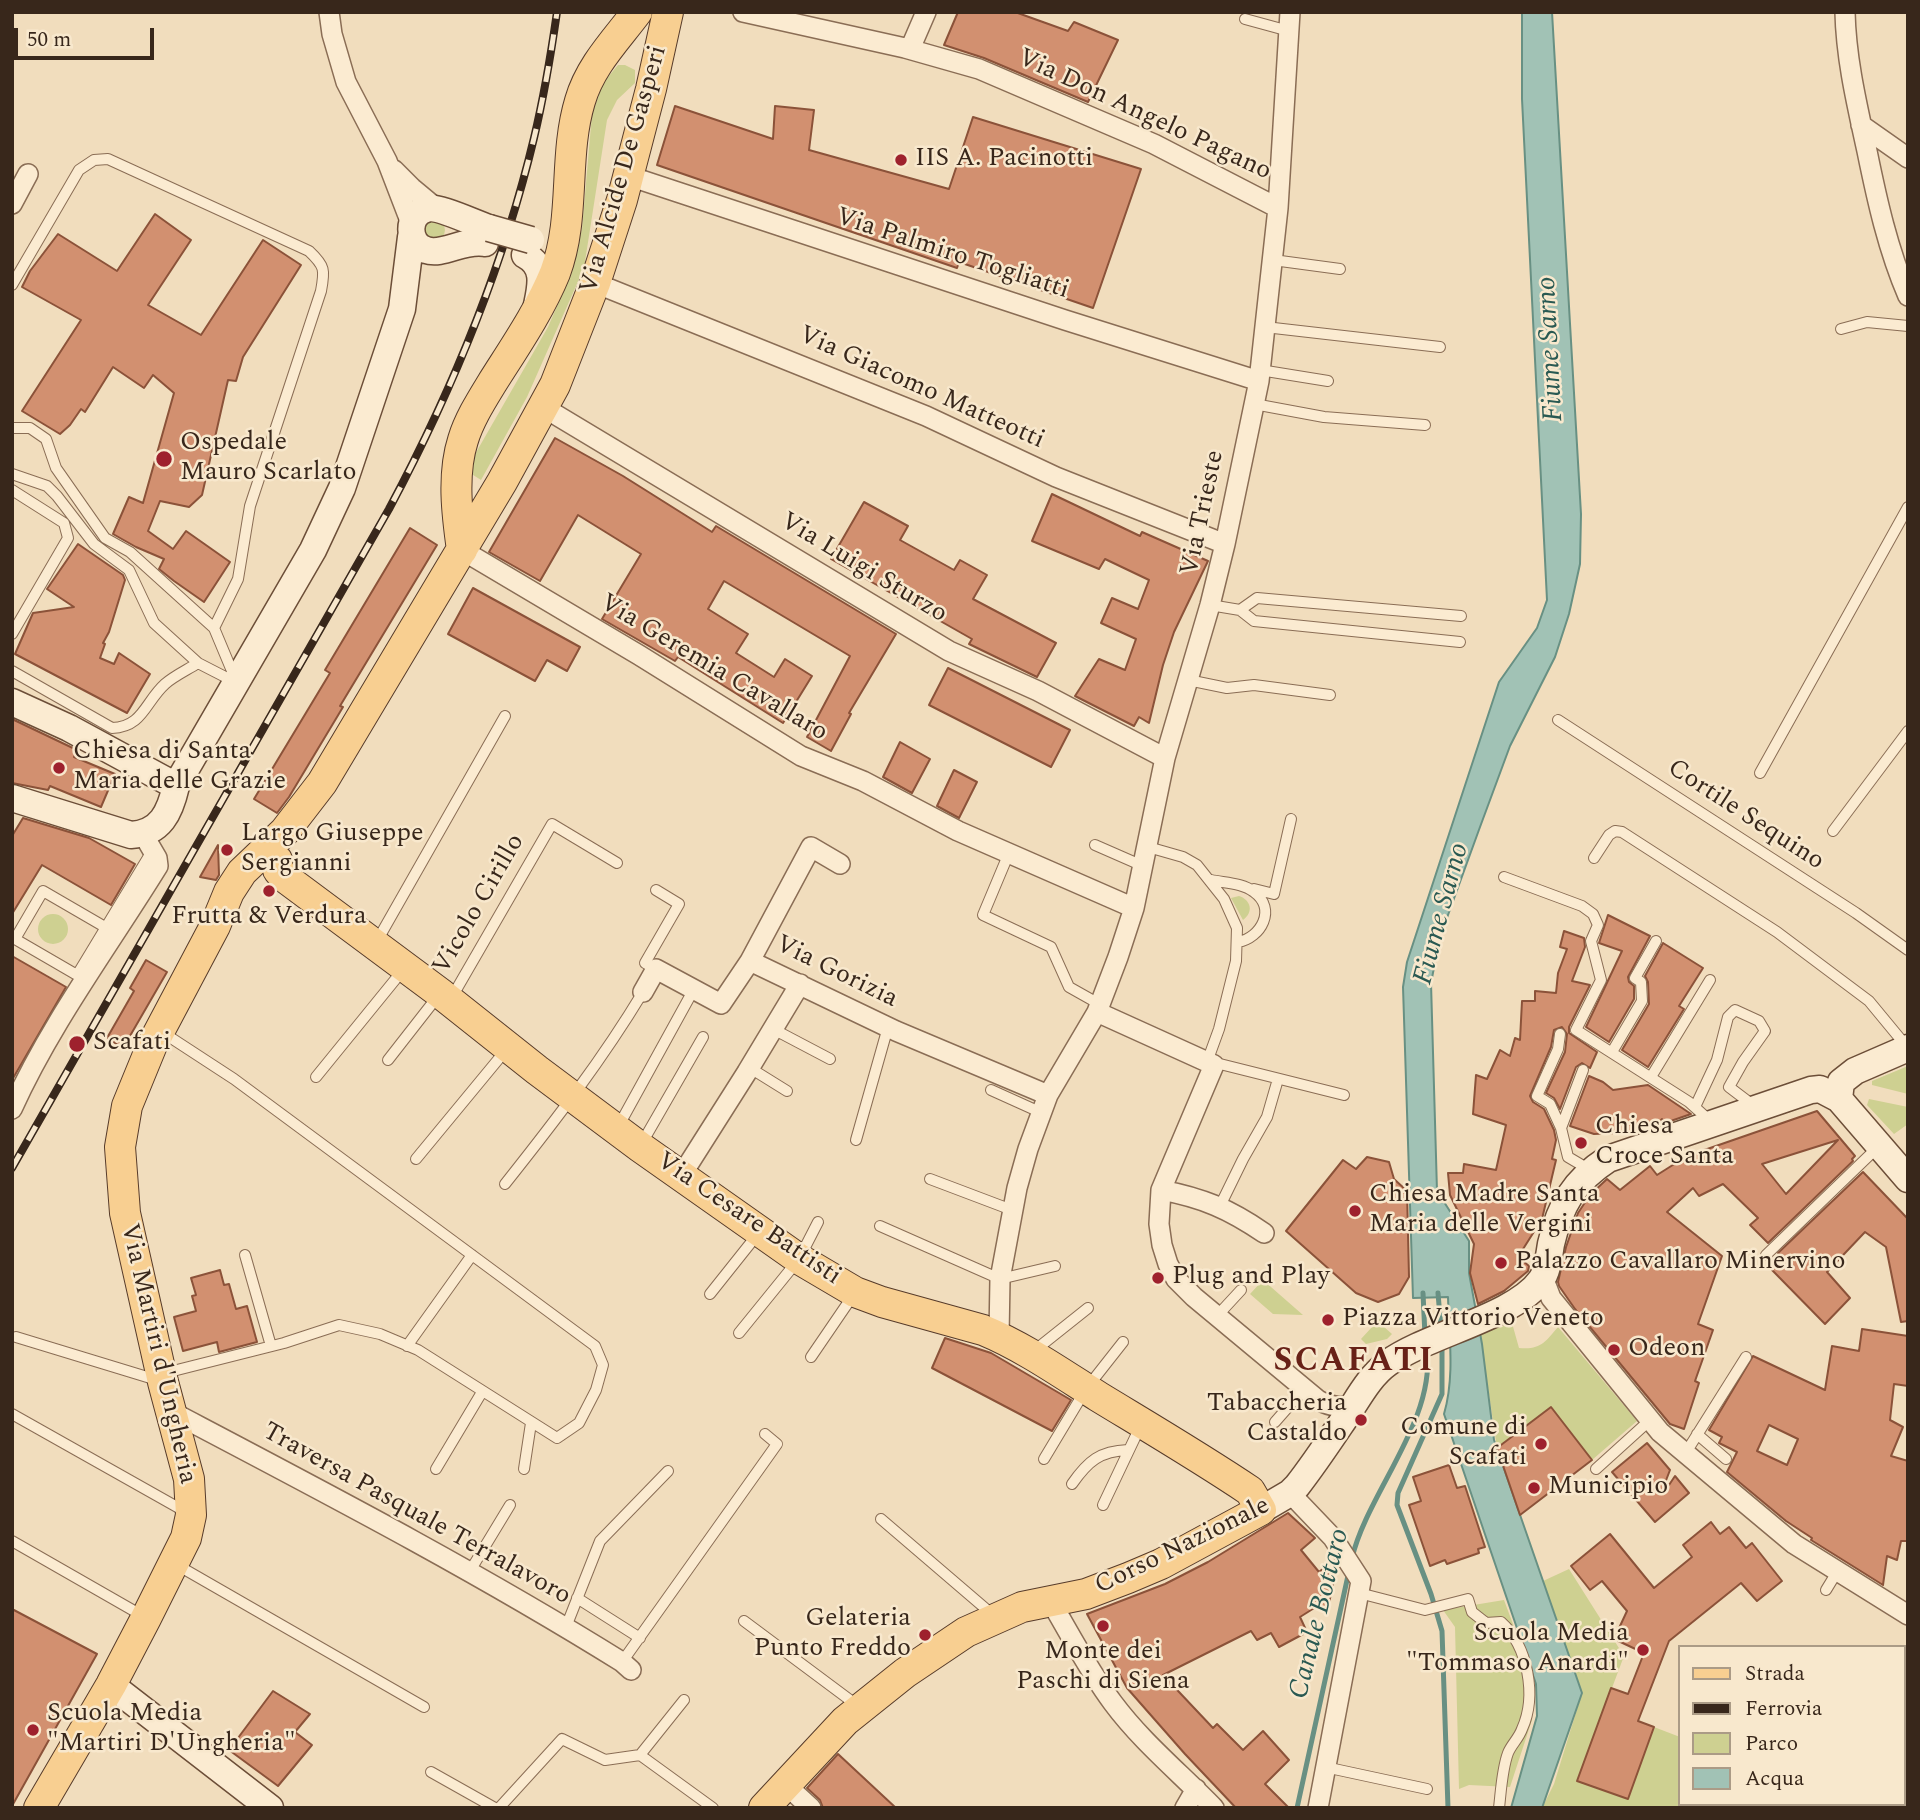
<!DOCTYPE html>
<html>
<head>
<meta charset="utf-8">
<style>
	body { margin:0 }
	#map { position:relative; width:1920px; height:1820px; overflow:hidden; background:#f1ddbd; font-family:Spectral,serif }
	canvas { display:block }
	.frame { position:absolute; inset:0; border:14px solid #38271b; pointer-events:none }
	.legend { position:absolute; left:1678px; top:1645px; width:228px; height:161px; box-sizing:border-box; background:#f8e8cd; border:2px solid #ab9b86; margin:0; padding:9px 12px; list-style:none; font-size:21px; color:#38271b }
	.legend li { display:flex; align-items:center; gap:14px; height:35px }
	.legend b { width:35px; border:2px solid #ab9b86 }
	.scale { position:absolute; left:14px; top:28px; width:140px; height:32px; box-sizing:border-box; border:4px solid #38271b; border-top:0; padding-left:9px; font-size:21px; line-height:24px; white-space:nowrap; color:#38271b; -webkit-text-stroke:5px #f8e8cd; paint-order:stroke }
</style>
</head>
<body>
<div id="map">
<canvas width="1920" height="1820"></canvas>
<div class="frame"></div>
<ul class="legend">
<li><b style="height:9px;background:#f8cf91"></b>Strada</li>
<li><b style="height:9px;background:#38271b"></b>Ferrovia</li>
<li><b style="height:19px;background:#ced091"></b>Parco</li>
<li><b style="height:19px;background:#a1c2b5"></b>Acqua</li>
</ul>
<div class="scale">50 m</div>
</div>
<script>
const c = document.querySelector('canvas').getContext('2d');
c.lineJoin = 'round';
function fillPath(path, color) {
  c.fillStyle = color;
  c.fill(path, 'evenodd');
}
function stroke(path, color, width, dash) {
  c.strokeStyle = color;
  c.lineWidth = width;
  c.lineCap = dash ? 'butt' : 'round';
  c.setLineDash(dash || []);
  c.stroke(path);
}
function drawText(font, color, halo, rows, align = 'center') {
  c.font = font + ' Spectral,serif';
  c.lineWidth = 5;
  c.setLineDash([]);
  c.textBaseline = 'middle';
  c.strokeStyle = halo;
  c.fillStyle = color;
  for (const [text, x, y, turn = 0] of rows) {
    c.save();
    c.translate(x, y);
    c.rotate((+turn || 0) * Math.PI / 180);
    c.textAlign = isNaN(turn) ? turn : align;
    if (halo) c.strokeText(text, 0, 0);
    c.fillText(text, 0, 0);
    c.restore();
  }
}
const green = new Path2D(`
	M618,65H625L635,70V83L617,100L607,120L584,268L527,397L481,480L470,473L474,456L548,327L567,283L582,229L592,114L603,83Z
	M425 230a10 10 0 1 1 20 0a10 10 0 1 1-20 0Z
	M1239,896C1251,900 1254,912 1243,920L1231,898Z
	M38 929a15 15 0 1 1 30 0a15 15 0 1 1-30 0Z
	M1908,1066V1094L1872,1085V1081Z
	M1869,1099L1908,1107V1124L1894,1134L1867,1105Z
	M1263,1280L1303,1315L1273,1314L1250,1294Z
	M1377,1314L1384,1317L1383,1326L1392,1334L1387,1339L1366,1344L1361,1339L1372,1327L1371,1317Z
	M1512,1323L1519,1348C1541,1350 1545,1342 1558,1327L1637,1421L1592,1460L1551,1407L1497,1448L1480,1334Z
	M1569,1569L1624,1656L1577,1781L1628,1799L1654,1727L1680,1737V1804H1861L1871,1808H1542L1554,1784L1582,1693L1543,1581Z
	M1504,1600L1533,1678L1532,1720L1510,1787L1469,1785L1459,1789L1455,1627L1443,1610Z`);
const water = new Path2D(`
	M1522,12H1552L1581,514L1580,564L1569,614L1555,657L1510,746L1480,827L1440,937L1431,983L1437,1191L1469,1241V1273L1482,1344L1494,1440L1582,1693L1542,1808H1511L1537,1716L1536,1684L1444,1414C1455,1376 1449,1336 1448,1297L1413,1298L1403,987L1407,962L1499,682L1537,628L1547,600L1522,99Z`);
const stream = new Path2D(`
	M1423,1293L1425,1336
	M1438,1293L1441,1329
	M1442,1346V1394L1398,1493L1397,1505L1431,1594L1442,1631L1448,1808
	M1352,1558C1367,1494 1435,1421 1427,1352
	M1297,1808L1349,1571`);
const building = new Path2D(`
	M958,12H1015L1068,31L1074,22L1118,40L1088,102L984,58L944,45Z
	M675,106L773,139L775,106L814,110L809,150L949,189L973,117L1141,169L1093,308L959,262L957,268L657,165Z
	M155,214L191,240L148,305L201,335L263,240L301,265L243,357L236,381L228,380L202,495L189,507L160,501L148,531L173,549L186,531L230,562L204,602L174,581L159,569L164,559L136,547L113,534L129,497L143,503L174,393L153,375L144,388L113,367L85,412L81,409L70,425L60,434L22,411L81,320L22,287L30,271L58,234L117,271Z
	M555,438L623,476L712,532L716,526L896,634L849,713L851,714L831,751L807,737L850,656L724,581L708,609L748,634L736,653L774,677L785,659L812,676L783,723L678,657L675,661L602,619L641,554L578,515L540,581L489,552Z
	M1052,494L1140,536L1142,532L1208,561L1174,632L1163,665L1149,723L1139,717L1134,726L1075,696L1099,659L1125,670L1136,639L1101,623L1112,598L1138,609L1149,580L1105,559L1099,569L1032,541Z
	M864,502L908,526L900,540L954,570L960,560L987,575L973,599L1056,643L1037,677L969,644L972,639L831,559Z
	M410,528L437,545L340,706L343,707L289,797L277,813L254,799L330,673L325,670Z
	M78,544L123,575L125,580L109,632L103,643L105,644L100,658L114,664L119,653L150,674L127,713L15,654L33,613L74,607L47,589Z
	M473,588L580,647L567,671L547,660L535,681L448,634Z
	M948,668L1070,730L1051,767L929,705Z
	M12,719L77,750L74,757L115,774L101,807L50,786L48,790L12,783Z
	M900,742L930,759L912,793L883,777Z
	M954,770L977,782L959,818L937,806Z
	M23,818L89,838L135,864L111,905L42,865L12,914V836Z
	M218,845L219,875L216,880L200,877Z
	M1608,915L1650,936L1628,977L1629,982L1634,986V999L1609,1042L1586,1027L1622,951L1599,943Z
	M1564,931L1584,938L1585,947L1572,981L1590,985L1569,1027V1033L1597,1052L1590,1068L1582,1063L1576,1067L1560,1109L1554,1098L1546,1093L1565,1052L1567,1034L1562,1027L1554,1030L1551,1047L1530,1096L1533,1102L1544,1109L1554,1130L1556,1140L1552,1159L1556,1160L1542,1219L1518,1257L1529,1266L1528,1271L1504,1291L1478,1304L1470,1273L1474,1244L1450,1195L1448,1173H1463L1464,1164L1496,1170L1506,1125L1473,1114L1476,1075L1487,1079L1500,1050L1510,1056L1515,1038L1520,1040L1522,1001H1535V991L1556,993L1558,973L1567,949L1560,947Z
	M1663,943L1703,968L1679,1006L1684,1009L1648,1067L1622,1050L1649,1004L1648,982L1645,976Z
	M12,956L66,987L12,1080Z
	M146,960L167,972L123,1048L107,1038L134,991L130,988Z
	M1589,1076L1603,1082L1613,1090L1648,1085L1691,1114L1665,1123L1662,1119L1656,1126L1639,1132L1594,1134L1570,1126Z
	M1817,1111L1855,1156L1852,1159L1853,1161L1768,1243L1750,1225L1758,1218L1723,1184L1699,1196L1693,1188L1667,1212L1722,1256L1698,1324L1713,1330L1695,1381L1699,1383L1684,1429L1670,1424L1575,1309L1559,1286L1558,1282L1566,1247L1578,1213L1590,1195L1607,1179L1620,1190L1650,1166L1657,1175L1687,1156ZM1838,1140L1786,1194L1762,1164L1784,1157Z
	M1367,1157L1389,1162L1394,1179L1407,1191L1409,1277L1399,1294L1378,1302L1356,1293L1286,1231L1343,1160L1356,1169Z
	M1863,1172L1908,1219V1321L1901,1322L1886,1247L1865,1232L1827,1272L1850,1298L1825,1324L1772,1270L1784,1258L1778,1253Z
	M220,1270L224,1285L229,1284L236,1309L247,1306L257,1342L219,1352L217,1342L183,1351L174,1317L196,1311L192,1296L196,1295L191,1278Z
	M1862,1329L1908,1336V1386L1894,1384L1890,1420L1903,1427L1891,1456L1908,1461V1541H1901L1897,1560L1887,1556L1883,1585L1811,1540L1812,1538L1786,1521L1727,1472L1737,1452L1719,1443L1722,1437L1709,1430L1753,1356L1825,1390L1832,1346L1859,1351ZM1769,1425L1798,1439L1787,1465L1757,1451Z
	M945,1338L991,1353L1071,1400L1052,1431L932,1368Z
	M1551,1407L1592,1460L1520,1515L1497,1448Z
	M1647,1443L1670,1470L1665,1483L1669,1485L1675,1476L1689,1493L1655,1522L1612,1472Z
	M1449,1465L1457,1488L1465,1486L1485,1547L1478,1549L1479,1553L1447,1564L1445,1560L1430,1566L1409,1505L1421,1501L1413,1477Z
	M1288,1513L1315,1538L1301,1550L1319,1572L1325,1567L1334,1580L1327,1612L1319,1605L1300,1617L1307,1632L1279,1647L1271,1633L1257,1640L1251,1631L1163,1675L1213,1728L1217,1724L1243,1750L1263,1731L1289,1760L1265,1784L1289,1808H1236L1185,1754L1127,1688L1087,1614L1165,1584L1208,1562Z
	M1711,1522L1720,1534L1729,1527L1746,1548L1752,1543L1782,1581L1757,1601L1741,1583L1669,1641L1638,1721L1654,1727L1628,1799L1577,1781L1611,1688L1628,1694L1644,1653L1614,1639L1627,1611L1602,1581L1590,1590L1571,1566L1610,1534L1654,1588L1692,1557L1683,1545Z
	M12,1609L97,1654L12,1806Z
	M273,1691L310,1714L295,1732L312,1745L278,1786L229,1750Z
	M838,1754L896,1808H823L820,1800L807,1788Z`);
const lane = new Path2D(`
	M1245,19L1289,31
	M1273,260L1340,269
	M12,285L79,170L94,160L108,159L309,251C325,266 325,270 321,291L250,506L238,579L214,628
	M1265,327L1440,347
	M1841,329L1867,322L1908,326
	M1260,370L1328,381
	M1254,404L1324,417L1425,425
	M12,428H30L46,439L56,468L105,538L130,552L214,628L237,683L198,663L154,623L129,570L94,544L57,496L47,486L12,474
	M12,490L64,523L68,538L12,634
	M1210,605L1240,610L1254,621L1460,642
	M1240,610L1257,598L1461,616
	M12,671L112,728C143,727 145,702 165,684C174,676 187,670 198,663
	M1188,680L1227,688L1254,685L1330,695
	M1558,720L1856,913L1908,950
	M1760,773L1908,507
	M1833,831L1908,731
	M1095,845L1143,866
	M1148,847L1183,857L1197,865L1224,899L1237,928L1236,961L1219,1029L1207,1062
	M1009,853L983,915L1051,947L1069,987L1101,1005
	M1594,858L1609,835L1615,831L1622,832L1777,932L1869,1001L1907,1047
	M1504,877L1582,906L1593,914L1598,925L1591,941L1601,980L1576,1030L1689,1102L1709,1120
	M1211,880C1225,883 1243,883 1254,892C1277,909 1261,938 1238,942
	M1254,889L1274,894L1291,819
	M656,890L679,904L645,963L656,969
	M105,927L43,891L15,939L77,975L152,851
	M377,941L505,716
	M452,997L552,824L617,863
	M773,1029L830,1059
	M162,1032L234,1079L595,1346L603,1365L596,1390L579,1423L557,1438L418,1350L380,1334L339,1325L284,1343L165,1373
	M1560,1034L1558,1049L1537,1096L1550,1104L1561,1128
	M1612,1052L1642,1001L1641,982L1635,978L1656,941
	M388,1060L438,996
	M1214,1065L1220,1064L1344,1095
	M750,1068L787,1091
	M1583,1070L1561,1128L1568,1157L1590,1170
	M316,1077L403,970
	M1651,1077L1710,980
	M991,1090L1042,1113
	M1695,1107L1717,1060L1728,1017L1735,1010L1759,1021L1765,1031L1743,1062L1729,1087L1754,1106
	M618,1127L694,989
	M856,1140L888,1027
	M642,1143L703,1037
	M416,1159L506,1050
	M930,1179L1012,1210
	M505,1184C555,1121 602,1060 643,992
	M1220,1206L1243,1159L1267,1117L1278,1079
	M880,1226L1000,1279L1055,1266
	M245,1255L271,1346
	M1766,1255L1878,1147
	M710,1294L757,1235
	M1217,1316L1241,1290
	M739,1333L799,1259L818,1222
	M16,1337L157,1380
	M407,1346L472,1255
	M1034,1351L1088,1308
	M811,1357L854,1294
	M12,1414L186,1512
	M1275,1422L1304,1389
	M1697,1434L1726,1459
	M1685,1454L1746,1357
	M1044,1459L1086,1389L1123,1342
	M436,1469L482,1392
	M524,1469L531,1423
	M1596,1469L1649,1421
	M1072,1484C1088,1461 1100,1451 1128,1450
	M1103,1505L1140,1427
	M881,1519L993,1615
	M12,1541L143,1616
	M177,1565L424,1707
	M470,1571L510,1505
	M1826,1590L1837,1572
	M1359,1593L1425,1610L1468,1599L1472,1612L1486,1623L1501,1622C1528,1646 1537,1696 1522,1729C1519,1738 1511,1745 1508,1753C1502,1769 1501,1791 1499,1808
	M577,1598L640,1638
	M744,1621L858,1706
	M566,1627L600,1541L668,1471
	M622,1662L777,1444L765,1434
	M684,1700L640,1755L713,1808
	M1325,1767L1427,1789
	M431,1772L495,1808
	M499,1808L562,1739L605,1760L640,1755`);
const street = new Path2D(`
	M329,12L332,34L346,82L387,161L412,226
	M743,12L905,48L979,69L1154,144L1278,208
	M1845,12C1846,59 1857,105 1867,151C1877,200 1888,250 1908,296
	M910,49L926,12
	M1861,125L1908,158
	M394,170L412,188L436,208
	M629,176L1065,320L1259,381
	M12,204L28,174
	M595,283L926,416L1056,477L1225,544
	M543,407L949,651L1038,691L1165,758
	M462,550L639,655L801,756L863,781L958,831L1134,908
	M840,864L811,847L750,961L896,1031L1048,1095
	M643,992L656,969L721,1004L750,961
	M1097,1012L1214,1065L1161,1190L1159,1224L1162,1245L1168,1264L1176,1279L1194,1297L1318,1400C1331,1407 1341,1408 1355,1404
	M12,1109C51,1023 108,947 158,866L157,858L143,834
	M681,1176L747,1072L800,984
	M1161,1190C1203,1198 1229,1209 1264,1233
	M1543,1277L1551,1298L1660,1432L1794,1544L1908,1615
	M999,1336L1000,1279L1017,1188L1028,1149L1048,1095L1097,1012L1118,957L1134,908L1165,758L1210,605L1225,544L1259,381L1278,208L1290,12
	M172,1412C324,1492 476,1571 622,1662L631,1670
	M1290,1493L1333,1538L1361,1581L1318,1808
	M1051,1602C1071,1636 1089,1671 1113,1703C1142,1742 1180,1773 1214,1808
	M786,1785L811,1808
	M1185,1808L1196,1789`);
const secondary = new Path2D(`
	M485,243C463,239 443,256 426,250C407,244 406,215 426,209C437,205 476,224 489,228
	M525,255C546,266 541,286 537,305
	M12,702L69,728L176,786
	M12,798L131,835C161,833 170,812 176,786L313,550L342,488L402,309L411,237
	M1839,1099L1841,1082L1855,1071L1908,1048
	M1261,1510L1290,1493L1297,1486C1315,1463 1332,1437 1349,1412C1360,1395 1371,1375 1388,1363C1428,1334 1515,1317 1541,1280C1548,1271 1549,1255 1551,1244C1560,1205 1574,1181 1608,1159L1811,1090L1820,1089L1839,1099L1908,1179
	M111,1685L270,1808`);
const primary = new Path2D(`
	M462,550C457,515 452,474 463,440C469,420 481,401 492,383C514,348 539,312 555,273C576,217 563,157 580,101C590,66 616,40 637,12
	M277,860L278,870L284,877L440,993L537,1070L640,1147L799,1259L855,1292L882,1302L983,1330C1024,1347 1061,1373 1099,1397C1150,1428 1201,1458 1250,1491L1261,1510L1161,1564L1128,1578L1086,1594L1022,1607L966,1632L905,1673L845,1721L764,1808
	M39,1808L111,1685L146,1618L186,1538L191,1515L189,1479L163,1382L125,1213L120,1147L127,1106L152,1045L215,926L229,892L242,872L285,831L322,783L502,482L555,385L595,283L622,200L651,89L668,12`);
const rail = new Path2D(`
	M12,1168L389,509C452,391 503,268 534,138C544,96 551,54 557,12`);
const secondaryBridge = new Path2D(`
	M489,228L531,240`);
const markers = [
	[901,160,7,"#9e212d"],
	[164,459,9,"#9e212d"],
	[59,768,7,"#9e212d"],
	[227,850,7,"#9e212d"],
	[269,891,7,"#9e212d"],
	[77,1044,9,"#9e212d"],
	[1581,1143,7,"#9e212d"],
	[1355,1211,7,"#9e212d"],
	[1501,1263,7,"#9e212d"],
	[1158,1278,7,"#9e212d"],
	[1328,1320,7,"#9e212d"],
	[1614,1350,7,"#9e212d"],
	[1361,1420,7,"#9e212d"],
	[1541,1444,7,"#9e212d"],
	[1534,1488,7,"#9e212d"],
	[1103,1626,7,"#9e212d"],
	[925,1635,7,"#9e212d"],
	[1643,1650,7,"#9e212d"],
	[33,1730,7,"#9e212d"]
];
const streetNames = [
	["Via Don Angelo Pagano",1144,116,25],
	["Via Alcide De Gasperi",625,170,-74],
	["Via Palmiro Togliatti",952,255,18],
	["Via Giacomo Matteotti",921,389,24],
	["Via Trieste",1204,513,-78],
	["Via Luigi Sturzo",863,569,31],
	["Via Geremia Cavallaro",713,669,31],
	["Cortile Sequino",1745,816,33],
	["Vicolo Cirillo",480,905,-60],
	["Via Gorizia",836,973,26],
	["Via Cesare Battisti",748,1220,34],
	["Via Martiri d'Ungheria",157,1354,77],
	["Traversa Pasquale Terralavoro",416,1515,29],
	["Corso Nazionale",1183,1547,-26]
];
const poiNames = [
	["IIS A. Pacinotti",915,160],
	["Ospedale",180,444],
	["Mauro Scarlato",180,474],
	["Chiesa di Santa",73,753],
	["Maria delle Grazie",73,783],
	["Largo Giuseppe",241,835],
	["Sergianni",241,865],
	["Frutta & Verdura",269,918,"center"],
	["Scafati",93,1044],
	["Chiesa",1595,1128],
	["Croce Santa",1595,1158],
	["Chiesa Madre Santa",1369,1196],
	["Maria delle Vergini",1369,1226],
	["Palazzo Cavallaro Minervino",1515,1263],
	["Plug and Play",1172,1278],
	["Piazza Vittorio Veneto",1342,1320],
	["Odeon",1628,1350],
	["Tabaccheria",1347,1405,"right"],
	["Castaldo",1347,1435,"right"],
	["Comune di",1527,1429,"right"],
	["Scafati",1527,1459,"right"],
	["Municipio",1548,1488],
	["Gelateria",911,1620,"right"],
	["Punto Freddo",911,1650,"right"],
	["Scuola Media",1629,1635,"right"],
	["\"Tommaso Anardi\"",1629,1665,"right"],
	["Monte dei",1103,1653,"center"],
	["Paschi di Siena",1103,1683,"center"],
	["Scuola Media",47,1715],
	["\"Martiri D'Ungheria\"",47,1745]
];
const waterNames = [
	["Fiume Sarno",1552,349,-93],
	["Fiume Sarno",1443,914,-75],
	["Canale Bottaro",1321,1614,-76]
];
const districtNames = [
	["SCAFATI",1354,1364]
];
fillPath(green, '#ced091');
fillPath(water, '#a1c2b5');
stroke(water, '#689083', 2);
stroke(stream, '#689083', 5);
fillPath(building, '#d29070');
stroke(building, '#8b5239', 2);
stroke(lane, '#8a6d55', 12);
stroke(street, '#8a6d55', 22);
stroke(secondary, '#6c4e38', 29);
stroke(primary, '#573b2a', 32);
stroke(lane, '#fbebd1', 10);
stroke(street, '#fbebd1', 19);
stroke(secondary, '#fbebd1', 26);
stroke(primary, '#f8cf91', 30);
stroke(rail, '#38271b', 8);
stroke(rail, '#f8e8cd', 5, [16]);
stroke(secondaryBridge, '#6c4e38', 29, []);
stroke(secondaryBridge, '#fbebd1', 26);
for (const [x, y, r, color] of markers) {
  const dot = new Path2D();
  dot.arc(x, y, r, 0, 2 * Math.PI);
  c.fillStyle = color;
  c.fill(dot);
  stroke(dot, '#f8e8cd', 2.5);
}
drawText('26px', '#38271b', '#f8e8cd', streetNames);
drawText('26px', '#38271b', '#f8e8cd', poiNames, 'left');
drawText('italic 28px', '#295952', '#f8e8cd', waterNames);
c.letterSpacing = '2px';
drawText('bold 33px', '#682117', '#f8e8cd', districtNames);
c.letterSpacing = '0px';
</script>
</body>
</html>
